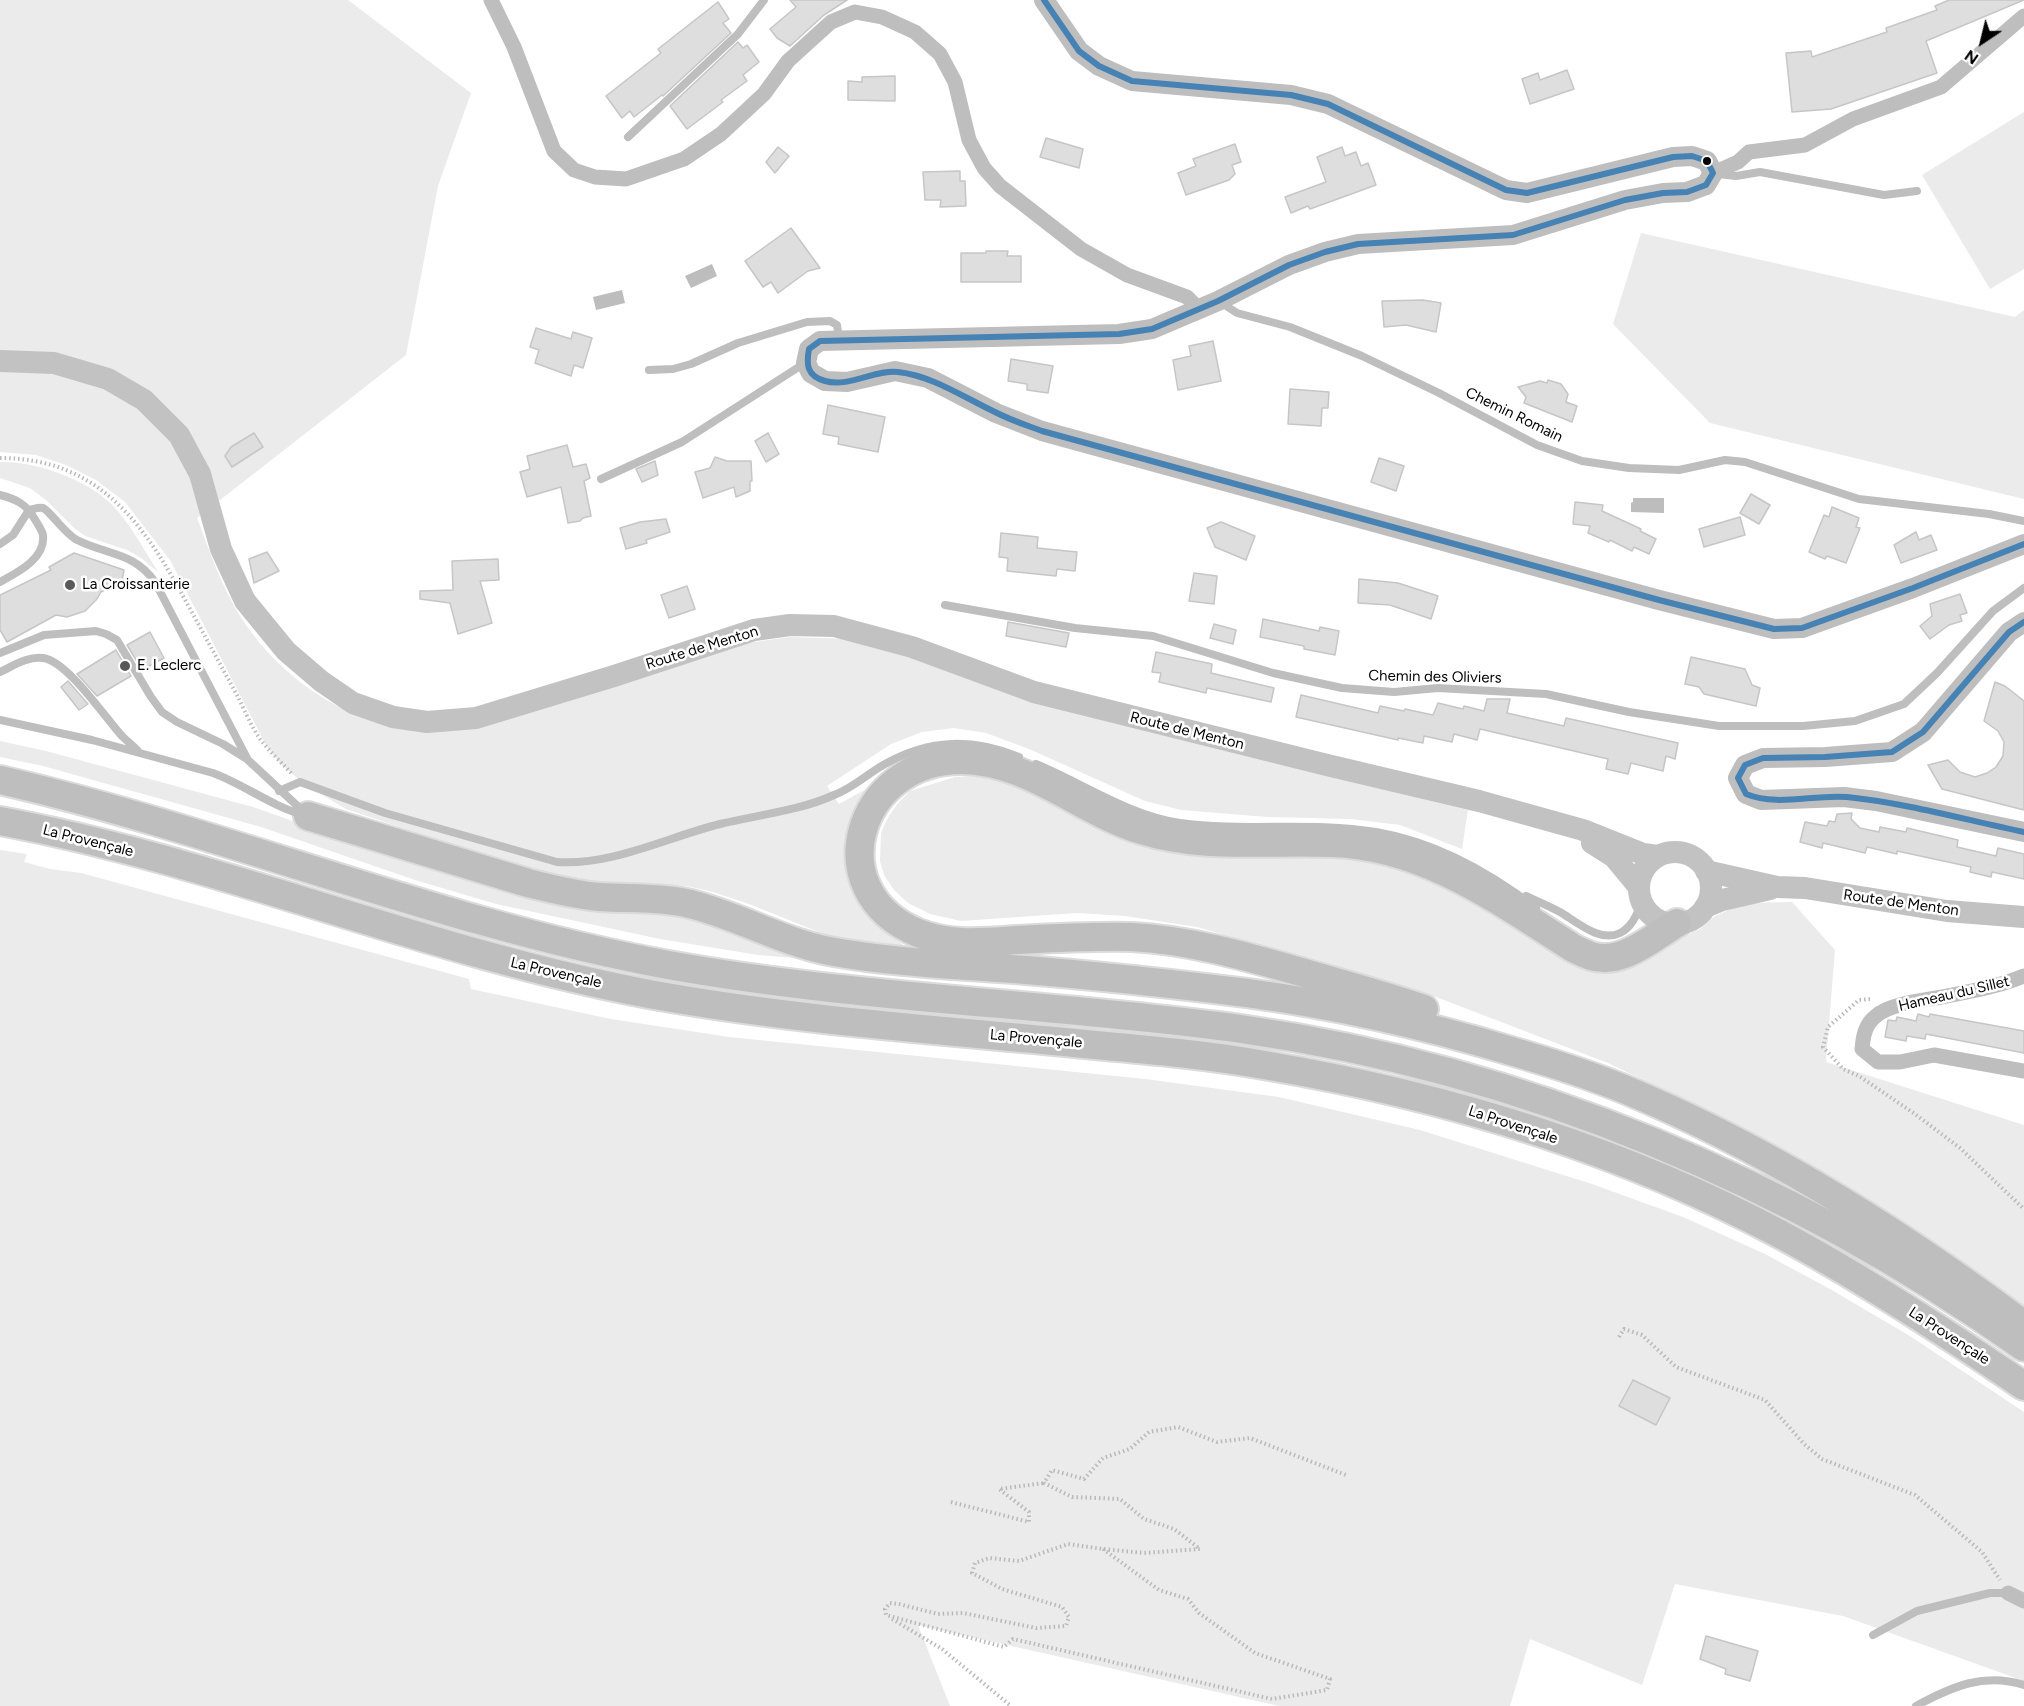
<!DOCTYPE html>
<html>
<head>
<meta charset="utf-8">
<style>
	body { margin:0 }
	#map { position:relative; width:2024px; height:1706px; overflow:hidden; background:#fff; font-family:Figtree,sans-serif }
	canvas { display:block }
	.north { position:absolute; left:1952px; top:12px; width:60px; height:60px; -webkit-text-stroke:4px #fff; paint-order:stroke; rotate:215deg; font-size:16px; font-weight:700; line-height:24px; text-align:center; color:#000 }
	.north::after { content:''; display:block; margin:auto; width:21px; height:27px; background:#000; clip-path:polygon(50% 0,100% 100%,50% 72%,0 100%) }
</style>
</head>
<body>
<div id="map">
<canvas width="2024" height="1706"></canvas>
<div class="north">N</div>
</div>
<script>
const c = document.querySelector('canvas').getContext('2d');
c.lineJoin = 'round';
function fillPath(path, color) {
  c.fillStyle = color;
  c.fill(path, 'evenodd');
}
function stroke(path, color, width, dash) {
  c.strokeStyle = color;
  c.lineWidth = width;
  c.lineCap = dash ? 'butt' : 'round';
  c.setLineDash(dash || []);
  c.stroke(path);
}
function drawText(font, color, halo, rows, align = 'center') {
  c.font = font + ' Figtree,sans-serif';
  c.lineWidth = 5;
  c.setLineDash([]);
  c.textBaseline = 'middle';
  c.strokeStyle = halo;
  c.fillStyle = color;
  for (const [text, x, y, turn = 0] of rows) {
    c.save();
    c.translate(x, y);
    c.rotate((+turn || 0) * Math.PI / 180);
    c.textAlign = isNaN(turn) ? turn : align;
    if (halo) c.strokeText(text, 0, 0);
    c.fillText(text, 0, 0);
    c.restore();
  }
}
const green = new Path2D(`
	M0,0H348L471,93L438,186L406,355L197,518C210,552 222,588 242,619C268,659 309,695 353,713C367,719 383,722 398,726L741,644L789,637L854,639L1211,746L1468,810L1462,849L1400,825L1351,819L1267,817L1181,810L1145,801L1029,749L986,733L954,728L922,732L891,744L827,786L839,804L868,788C863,796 856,804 853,812C831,872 860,918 910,949L871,947L831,937L749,904L713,892L687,886L592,882L545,876L346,809L304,784L279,762L266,745L170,560L125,502L96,480L66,465L36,455L0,452Z
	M2024,112V269L1990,289L1922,175Z
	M1641,233L2015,317L2024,310V499L1710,423L1613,324Z
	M0,462C38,461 92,481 117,510C133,529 145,551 158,572L141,558L127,550L85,536L74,528L47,501L30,488L0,478Z
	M0,741L46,751L253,807L341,838L624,909L709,920L806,959L758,955L660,939L496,904L415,880L261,827L43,766L0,757Z
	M978,776L1003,779L1026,789L1120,837L1153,849L1191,856L1340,857L1384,864L1429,880L1466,899L1553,951L1611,970L1636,966L1655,955L1677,939L1700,929L1710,919L1734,907L1745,903L1792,902L1835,950L1826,1062L2024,1125V1310L1701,1108L1608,1063L1436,997L1197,927L1125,916L1077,913L961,921L930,914L908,903L894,890L884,875L880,861L881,833L887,819L898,803L910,791L955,777Z
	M0,850L27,854L24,862L50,869L81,873L469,979L471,989L611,1019L729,1037L1145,1079L1279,1097L1420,1130L1592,1184L1683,1217L1765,1254L1830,1289L1910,1336L2024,1412V1681L1843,1616L1675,1584L1642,1685L1530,1639L1510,1706H1279L918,1625L950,1706H0Z`);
const water = new Path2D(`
	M712,264L717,276L691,288L685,276Z
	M622,290L625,303L596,310L593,297Z
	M1633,498H1664V513L1631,512V503L1633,502Z`);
const building = new Path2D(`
	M790,0H847L824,15L790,46L777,38L770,29L796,7Z
	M1949,0H2024L1926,41L1937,73L1831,109L1792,112L1786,53L1811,51L1812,57L1887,32L1886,28L1937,10L1935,6Z
	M718,2L729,19L723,23L731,33L663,96L662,95L634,117L630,111L622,118L606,96L661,53L658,49Z
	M738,42L743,48L747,45L759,62L743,75L747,81L721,100L723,102L687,129L670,106Z
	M1567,70L1574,89L1530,104L1522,79L1538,73L1540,80Z
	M895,76V101L848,100V81L862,82V77Z
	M1046,138L1083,149L1079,168L1040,157Z
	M1235,144L1241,162L1232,165L1235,174L1229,180L1186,195L1178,173L1196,166L1193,159Z
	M778,147L789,156L775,173L766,162Z
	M1342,147L1345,156L1356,152L1361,166L1368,163L1376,185L1310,209L1308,206L1291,213L1285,197L1326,182L1317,157Z
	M960,171V181H965L966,206L940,207L941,200H925L923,172Z
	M791,228L820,268L808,271L778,293L771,282L763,287L745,261Z
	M986,251H1008L1007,256H1021V282H961V253H986Z
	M1423,300L1441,303L1436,332L1406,325L1384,327L1382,301Z
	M536,328L571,339L573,332L592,338L583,368L574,365L571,376L535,363L539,350L530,347Z
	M1213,341L1221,381L1178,390L1173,360L1191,356L1189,346Z
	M1011,359L1053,366L1048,393L1027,390V384L1008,381Z
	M1548,380L1561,384L1568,394L1566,402L1577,406L1572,422L1524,403L1526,397L1518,387L1540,381L1547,383Z
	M1290,389L1329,392L1328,408H1322L1321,426L1288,424Z
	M828,405L885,417L878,452L838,444L839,437L823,434Z
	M254,433L263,447L232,467L225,456L231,447Z
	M768,433L779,454L766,462L755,441Z
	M567,445L573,467L586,464L590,478L584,481L591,516L583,518L580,521L568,523L561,487L527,497L520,472L530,469L527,456Z
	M715,457L727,461H751L752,481H750V491L736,497L734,487L703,498L695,472L710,468Z
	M1379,458L1404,466L1396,491L1371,482Z
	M655,461L658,475L642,482L636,469Z
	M1751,494L1770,505L1759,524L1740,513Z
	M1575,502L1603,505L1602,511L1641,529L1640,531L1656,539L1649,554L1634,547L1632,551L1610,540L1609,542L1588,533L1590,526L1573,524Z
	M1832,507L1859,518L1856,527L1860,528L1846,563L1827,556L1825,559L1809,552L1824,515L1829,517Z
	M1740,517L1745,535L1704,547L1699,529Z
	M666,519L670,532L646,540L647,543L626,549L620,528L640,522Z
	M1221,522L1255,536L1246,560L1215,547L1207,528Z
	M1916,532L1919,540L1931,535L1937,550L1901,563L1894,545Z
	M1001,533L1038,537L1037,548L1077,552L1075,571L1057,569L1056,576L1007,571L1008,558L999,557Z
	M267,552L279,571L254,583L249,559Z
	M74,553L124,570L122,581L101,592L97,599L85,611L67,617L56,615L7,642L0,630V595L51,570L49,567Z
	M498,559L499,580L480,581L492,623L458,634L450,603L420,599V591L453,590L452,561Z
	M1194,573L1217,576L1214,604L1189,601Z
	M1359,579L1398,583L1438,596L1431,619L1390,605L1358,603Z
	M687,586L695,609L669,618L661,595Z
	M1960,594L1967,613L1960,615L1962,621L1949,625L1930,639L1920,626L1932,616L1930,604Z
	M1263,619L1319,631L1320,627L1339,631L1335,655L1304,649V646L1260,637Z
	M1008,622L1069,633L1066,647L1006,636Z
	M1214,624L1236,630L1233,644L1210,638Z
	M150,632L164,658L142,670L127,645Z
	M116,650L131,676L97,696L77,674Z
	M1156,652L1212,664L1211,673L1274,688L1271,702L1207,688L1206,693L1159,682L1161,673L1152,672Z
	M1691,657L1745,669L1752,685L1760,688L1756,706L1704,694L1699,687L1685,684Z
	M68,681L88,704L79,710L61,687Z
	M1995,682L2005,686L2024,701V810L1942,789L1928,765L1948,760L1960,772L1975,777L1987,773L1996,767L2003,756L2004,742L1998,731L1984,721Z
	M1301,695L1378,713L1380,706L1404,711L1405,709L1433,715L1438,703L1463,709L1464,706L1484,711L1487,699H1510L1507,713L1564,726L1566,718L1678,743L1675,759L1666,756L1663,771L1631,763L1628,774L1606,769L1608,759L1480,729L1477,740L1454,734L1452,742L1424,736L1423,743L1398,738V740L1296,717Z
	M1852,813L1851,819L1860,828L1879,832L1880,827L1906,832L1907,828L1958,840L1957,847L1996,856L1998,848L2024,854V879L1992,872L1991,877L1970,872L1971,867L1897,851V854L1867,847L1865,853L1823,843L1822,848L1800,842L1805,822L1827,826L1829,821L1835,822L1837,814Z
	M1918,1014L1929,1017L1930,1014L2024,1031V1053L1926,1034L1925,1039L1907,1036L1906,1041L1885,1037L1888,1020L1896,1021L1897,1017L1916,1021Z
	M1633,1380L1670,1398L1656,1425L1619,1406Z
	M1706,1636L1758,1651L1750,1681L1725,1674L1726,1669L1700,1659Z`);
const path = new Path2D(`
	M0,458C101,458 146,527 189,607C205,636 221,666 237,695C244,709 251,726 260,739C269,751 281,762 291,773
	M1870,999L1859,1000L1828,1027L1823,1047L1843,1069L1859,1076L1915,1114L1960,1148L2024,1209
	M1619,1337L1624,1329L1642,1335L1676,1367L1765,1400L1804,1444L1822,1459L1915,1495L1982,1552L2000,1580
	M951,1502L1029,1522V1512L999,1489L1044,1483
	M1103,1549L1159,1590L1188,1599L1199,1613L1255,1653L1330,1679L1327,1690L1272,1699L1013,1639L1004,1647L886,1615L885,1609L890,1603L899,1604L938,1614L963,1613L1036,1628L1066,1626L1069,1617L1062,1607L1002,1589L972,1573L975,1563L989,1558L1019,1561L1068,1544L1103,1549L1144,1553L1200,1549L1174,1529L1144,1519L1120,1499L1072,1497L1044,1483L1052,1470L1084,1479L1103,1458L1130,1449L1149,1432L1178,1427L1217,1442L1250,1438L1346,1475
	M892,1619L942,1649L1011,1706`);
const service = new Path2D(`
	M628,137L738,34L764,0
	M1718,174L1736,176L1760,172L1884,195L1917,191
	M1220,302L1237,313L1290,327L1362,356L1439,393L1537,445L1582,461L1629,468L1679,470L1725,460L1745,462L1859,499L1989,514L2024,521
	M649,370L673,369L691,364L738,343L807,322L830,321L837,325L839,339
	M601,479L682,442L805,363
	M0,495C16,499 26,504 34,518C37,523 42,530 43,535C46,559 16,573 0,582
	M29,510C34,509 39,507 43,508C50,511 65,534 77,540C107,555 134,552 155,582L248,760L305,813
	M0,544L13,535L29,510
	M945,605L1075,628L1153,636L1273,673L1342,688L1394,692L1438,688L1546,694L1629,712L1719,726H1803L1855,721L1904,704L1937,673L1993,611L2024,588
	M0,653L44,635L96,631L106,634L117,640L151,697L162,712L177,722L223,744L247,759
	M0,672C13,666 28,656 43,658C67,661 104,716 121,735C126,740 132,745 138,751
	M0,720L92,740L213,773C245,785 271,806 304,815
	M1036,764C1084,784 1128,815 1180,823C1244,832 1312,821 1376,832C1435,842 1489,872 1536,908
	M279,791L300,782L385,813L557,862C611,866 668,837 720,824C757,815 799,811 834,795C853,788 867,774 885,764C930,739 972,738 1019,757
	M1526,896C1537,901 1549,906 1560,912C1577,922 1600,943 1620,933C1632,927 1637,914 1642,903
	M1873,1635L1917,1611L1990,1593H2008
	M1916,1706C1951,1687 1984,1672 2024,1685`);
const minor = new Path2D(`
	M491,0L514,47L554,151L574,170L595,177L626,179L684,159L721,134L764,94L788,61L831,22L855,12L882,17L915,32L940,54L955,82L969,140L984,168L1000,186L1081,249L1127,275L1187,297L1199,309
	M1713,173L1738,162L1749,152L1805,145L1853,119L1941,87L2024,16
	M2024,976C2000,986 1973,991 1947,996C1928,1000 1890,1003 1876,1016C1865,1024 1863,1037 1862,1049L1878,1062H1900L1934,1055L2024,1071
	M2008,1593L2024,1601`);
const tertiary = new Path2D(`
	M1044,0L1079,51L1099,66L1132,81L1291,95L1328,104L1506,190L1527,193L1673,157L1692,156L1707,161L1713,173L1706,185L1687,192L1663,193L1625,200L1513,235L1358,244L1325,252L1289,265L1218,301L1152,329L1119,334L820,341L809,349L806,363L811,373L825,381L847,382L895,371L928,378L996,413L1042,431L1659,600L1774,629L1802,628L1913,588L2024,544
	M2024,622L2009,632L1923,732L1892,752L1825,757L1763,758L1745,765L1738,778L1746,794L1761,800L1844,797L1876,801L2024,832`);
const secondary = new Path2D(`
	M0,361L54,363L108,379L144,400L179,435L200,474L221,549L245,601L286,651L321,681L353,703L393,717L427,722L476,718L614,676L754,630L790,625L834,626L912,647L1034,692L1327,765L1479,801L1583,830L1643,854L1658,856
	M1592,843L1614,857L1638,886
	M1639 888a36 36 0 1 1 72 0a36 36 0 1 1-72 0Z
	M1706,871L1777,887L1805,888L1947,911L2024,917
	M1705,907L1722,900L1770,889`);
const motorway = new Path2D(`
	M0,780C226,832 440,923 668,965C857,999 1050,1003 1241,1029C1523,1069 1793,1183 2024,1347
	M308,816L528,883C552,889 575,895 599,897C628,899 657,897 686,903C735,914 779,941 829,951C894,963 960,965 1026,970C1100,976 1174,984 1247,993C1337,1005 1425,1025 1511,1051C1549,1062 1587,1074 1624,1089C1766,1148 1897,1230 2020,1322
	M0,821C221,862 429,953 649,994C797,1021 946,1030 1095,1045C1151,1050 1208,1055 1264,1065C1442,1095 1620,1149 1780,1234C1864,1279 1945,1332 2024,1386
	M1424,1009C1384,995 1342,984 1301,972C1245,956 1190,940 1132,937C1094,936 1055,938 1017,940C984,942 950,946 918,933C817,891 857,760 961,760C1028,760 1080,811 1141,830C1204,850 1268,840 1333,843C1425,846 1499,901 1573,948C1579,951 1585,954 1591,956C1621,966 1652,938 1677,923`);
const bus1 = new Path2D(`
	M1044,0L1079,51L1099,66L1132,81L1291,95L1328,104L1506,190L1527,193L1673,157L1692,156L1707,161L1713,173L1706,185L1687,192L1663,193L1625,200L1513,235L1358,244L1325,252L1289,265L1218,301L1152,329L1119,334L820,341L809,349C806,365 807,376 825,381C849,388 876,369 898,372C933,376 963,397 995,412C1010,420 1026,425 1042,431L1659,600L1774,629L1802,628L1913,588L2024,544
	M2024,622L2009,632L1923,732L1892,752L1825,757L1763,758L1745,765L1738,778L1746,794C1778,807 1813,794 1847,797C1906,803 1966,820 2024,832`);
const markers = [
	[1707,161,5,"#000"],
	[70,585,6,"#595959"],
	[125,666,6,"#595959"]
];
const streetNames = [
	["Chemin Romain",1514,415,26],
	["Route de Menton",702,648,-17],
	["Chemin des Oliviers",1435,677,1],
	["Route de Menton",1187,731,14],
	["La Provençale",88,841,14],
	["Route de Menton",1901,903,8],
	["La Provençale",556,973,13],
	["Hameau du Sillet",1954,994,-13],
	["La Provençale",1036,1039,5],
	["La Provençale",1513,1125,18],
	["La Provençale",1949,1336,33]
];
const poiNames = [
	["La Croissanterie",82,585],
	["E. Leclerc",137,666]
];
fillPath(green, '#ebebeb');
fillPath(water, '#bdbdbd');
fillPath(building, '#dedede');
stroke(building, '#c6c6c6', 1.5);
stroke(motorway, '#dbdbdb', 32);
stroke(path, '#b9b9b9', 4, [1.5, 3]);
stroke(service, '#bebebe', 8);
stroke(minor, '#bebebe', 15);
stroke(tertiary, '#bebebe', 20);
stroke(secondary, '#c2c2c2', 22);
stroke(motorway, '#bebebe', 28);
stroke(bus1, '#4682b4', 6);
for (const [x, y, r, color] of markers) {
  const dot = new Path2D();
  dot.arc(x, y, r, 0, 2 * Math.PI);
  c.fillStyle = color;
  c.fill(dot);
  stroke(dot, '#fff', 2);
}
drawText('15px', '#000', '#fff', streetNames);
drawText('15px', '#000', '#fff', poiNames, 'left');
</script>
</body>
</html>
